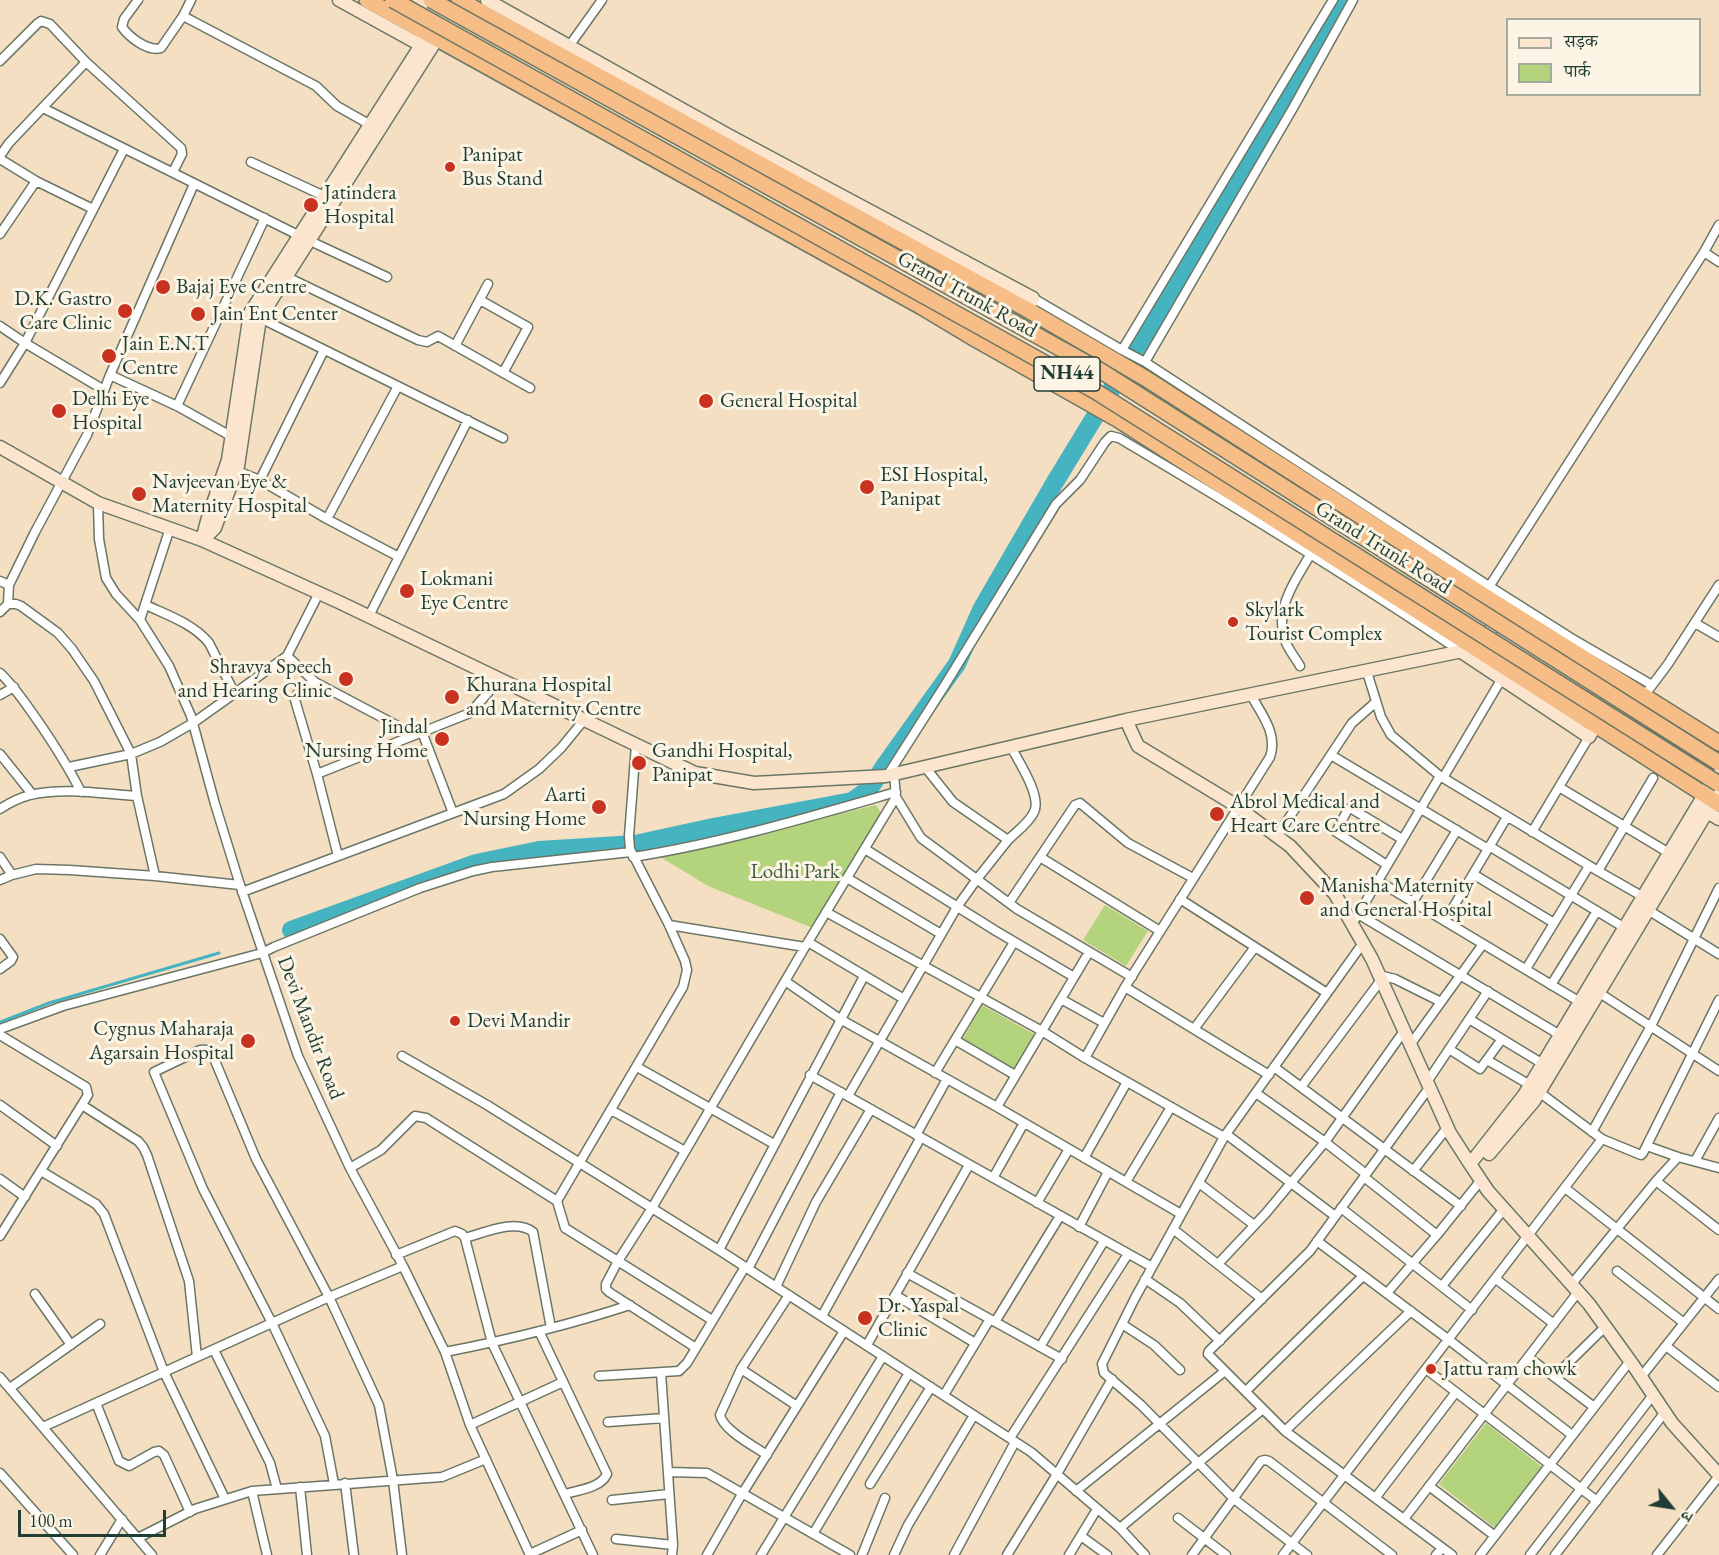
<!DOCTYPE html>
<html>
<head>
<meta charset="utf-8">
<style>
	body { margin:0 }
	#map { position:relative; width:1719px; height:1555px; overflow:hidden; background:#f5dfc3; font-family:"EB Garamond","Noto Serif Devanagari",serif }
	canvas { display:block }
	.legend { position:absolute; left:1506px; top:18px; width:195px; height:78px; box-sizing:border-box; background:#fcf5e5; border:2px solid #a4ab9e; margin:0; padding:8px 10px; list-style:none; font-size:18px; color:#1f3d34 }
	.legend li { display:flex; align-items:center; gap:12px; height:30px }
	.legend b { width:30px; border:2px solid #a4ab9e }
	.north { position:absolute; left:1641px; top:1477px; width:60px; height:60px; -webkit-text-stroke:4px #fcf5e5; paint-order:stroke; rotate:120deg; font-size:16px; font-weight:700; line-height:24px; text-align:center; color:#1f3d34 }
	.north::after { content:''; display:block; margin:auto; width:21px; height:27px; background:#1f3d34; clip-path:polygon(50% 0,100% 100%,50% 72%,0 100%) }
	.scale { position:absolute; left:18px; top:1510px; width:148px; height:27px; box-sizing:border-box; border:3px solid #1f3d34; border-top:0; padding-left:8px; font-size:18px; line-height:21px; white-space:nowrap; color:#1f3d34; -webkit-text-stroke:4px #fcf5e5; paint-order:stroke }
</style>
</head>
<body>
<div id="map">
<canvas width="1719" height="1555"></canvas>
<ul class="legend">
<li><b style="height:8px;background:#fbe5cf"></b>सड़क</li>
<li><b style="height:16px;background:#b3d47c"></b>पार्क</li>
</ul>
<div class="north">उ</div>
<div class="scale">100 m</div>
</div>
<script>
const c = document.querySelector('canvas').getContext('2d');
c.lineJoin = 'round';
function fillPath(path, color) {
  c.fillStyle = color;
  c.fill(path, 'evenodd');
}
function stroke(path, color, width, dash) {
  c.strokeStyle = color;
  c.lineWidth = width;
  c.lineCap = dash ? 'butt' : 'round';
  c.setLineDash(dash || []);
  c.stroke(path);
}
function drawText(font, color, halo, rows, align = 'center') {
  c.font = font + ' "EB Garamond",serif';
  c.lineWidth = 6;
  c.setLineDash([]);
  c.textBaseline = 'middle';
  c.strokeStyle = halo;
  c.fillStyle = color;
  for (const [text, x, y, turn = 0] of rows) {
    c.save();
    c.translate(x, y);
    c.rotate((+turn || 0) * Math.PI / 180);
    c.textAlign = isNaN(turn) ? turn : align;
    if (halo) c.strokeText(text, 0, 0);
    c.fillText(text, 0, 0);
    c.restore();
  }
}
const green = new Path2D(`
	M876,805L883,816L813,928L708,886L662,858L663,855Z
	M1105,905L1148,931L1126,966L1083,940Z
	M982,1005L1034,1034L1015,1069L963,1039Z
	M1486,1423L1542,1467L1495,1528L1439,1484Z`);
const stream = new Path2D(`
	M0,1022L49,1003L219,953`);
const river = new Path2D(`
	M291,930L476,863L539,850L635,844L713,827L852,801L870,788L885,765L957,664L982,608L1055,482L1227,200L1341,0`);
const street = new Path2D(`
	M138,0L124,19L122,27C129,37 148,52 161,48L183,16L316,86L337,106L374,127
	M1353,0L1293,108L1145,362L1489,586L1571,638L1652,685
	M183,16L191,0
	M567,49L602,0
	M0,61L38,23L41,21L50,24L86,62L181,148L182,154L173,172
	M43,108L308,240L387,277
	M0,156L9,143L86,62
	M0,159L36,181L93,209
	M251,162L324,196
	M1719,225L1704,252L1719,262
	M0,234L36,181
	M285,276L418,340L427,342L438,336L530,388
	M1033,298L1122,350L1333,0
	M480,300L528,327L503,373
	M256,316L503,438
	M0,326L25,343L104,390
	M455,346L488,284
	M1122,350L1145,362
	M110,375L177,406L236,439
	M0,383L25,343L124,149
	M177,406L265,218
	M232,469L260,480L327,519L399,557
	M260,480L324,350
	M98,503L99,539L106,578L116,594L140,620L169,666L191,716L215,804L240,885L298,1056L350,1168L403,1266L445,1352L470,1425L530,1555
	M327,519L398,386
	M0,581L9,585
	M1487,590L1704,252
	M8,604L9,585L35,532L87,435L110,375L194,184
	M146,605C167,615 194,624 209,643L234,692
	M0,612L8,604H16L21,606L58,633L72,649L94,681L131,754L137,796L155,876
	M369,616L468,420
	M140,620L170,528
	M1695,623L1719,637
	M287,656L315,682L415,735
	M1300,666C1295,657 1286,647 1284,637C1275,605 1298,577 1313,550
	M1367,672L1381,717L1391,735L1440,776L1598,871L1647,899
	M0,673C16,688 27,706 40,724C55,746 69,768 81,792
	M315,682C306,686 297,689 295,700L317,774L338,856
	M0,695L14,687
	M1644,696L1668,664L1719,585
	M422,732L453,813
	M0,754L32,794
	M1331,755L1488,849
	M69,767L131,754L160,742L193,723L287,656L319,593
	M317,774L470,713L500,679
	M894,774L896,797L921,838L1017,909L1132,977
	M887,776L945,685L1056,504L1080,480L1105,442L1111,436L1119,438C1234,506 1349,576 1460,651
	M1443,778L1501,680
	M1559,787L1669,853
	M0,809C9,803 19,798 30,795C63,787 104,794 137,796
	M1532,832L1589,737
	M1277,836L1352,723L1376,702
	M1008,840C1016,832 1029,823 1034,812C1042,797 1019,762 1011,747
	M1489,846L1625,928
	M865,849L996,931L1074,977
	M0,857L12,875
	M633,857C722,843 809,817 896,792
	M1040,857L1160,931
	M1387,865L1336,832L1348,809H1352L1402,839
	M1598,871L1653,778
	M1473,874L1554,923
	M847,878L941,934
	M0,880L12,875L36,869L70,870L155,876L240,885
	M1378,881L1580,1002
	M242,892L504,794L539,769L561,748L584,720
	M1180,899L1327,993
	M1413,902L1457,830
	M1009,903L1075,805L1080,803L1128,843L1193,878
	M1648,910L1719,954
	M826,912L1042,1031L1085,1058L1224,1137
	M1358,914L1560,1035
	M1356,918L1440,776
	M1445,921L1507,817
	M669,925L805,947L896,797
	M0,939L13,957L11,961L0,969
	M808,942L904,999
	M1526,969L1589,866
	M1379,975L1395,979L1441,1002
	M785,981L840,1019L997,1107L1181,1214
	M1551,985L1597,911
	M1125,987L1269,1075
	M1595,990L1719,1071
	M1061,999L1104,1023
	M1469,1019L1543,1064
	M0,1029L63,1006L262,953L274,947L420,888L473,871L492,867L631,852
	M1194,1029L1255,947
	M0,1035L86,1087L88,1095L0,1236
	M955,1040L1015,1075
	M1410,1045L1483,944
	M1449,1049L1480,1069L1502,1039
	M402,1056L487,1105L719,1250L1031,1452L1120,1528L1145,1555
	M1085,1058L1125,987L1270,757C1278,734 1262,715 1251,695
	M1487,1060L1530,1085
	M637,1067L774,1144
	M1274,1067L1461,1206
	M935,1073L1014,942
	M810,1075L1152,1267
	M1427,1082L1488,991
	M1301,1087L1381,980
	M1429,1088L1310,1251L1209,1351L1208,1354L1285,1431L1452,1555
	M1539,1092L1602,1139L1641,1155L1643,1153L1719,1000
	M1256,1093L1325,1142L1366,1174
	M848,1096L957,907L977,879L1008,840L953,802L925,767
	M0,1105L57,1146
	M82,1105L138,1141L143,1147L147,1155L189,1281L197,1357
	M997,1107L1089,952
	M611,1110L685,1151
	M1592,1132L1651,1026L1719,888
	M1226,1134L1335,1216
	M916,1135L947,1079
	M1647,1146L1678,1157L1719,1168
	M1084,1158L1127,1082
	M1695,1161L1719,1118
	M350,1168L381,1150L415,1116L426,1118L557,1201L565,1228L712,1320
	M41,1171L96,1204L104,1214L164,1372L225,1499
	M1413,1171L1447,1128
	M1364,1177L1437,1235
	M993,1178L1024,1123
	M0,1179L25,1197
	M1656,1181L1719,1230
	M1126,1182L1171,1107
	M1199,1183L1254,1225
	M1565,1188L1719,1309
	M557,1201L683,987L687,970L685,961L669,925L630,849L629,836L636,745
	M1037,1203L1069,1149
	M1341,1208L1472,1310
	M1079,1227L1108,1172
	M1173,1229L1262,1299
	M465,1238C484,1233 516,1218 533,1232L551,1328
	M1317,1241L1449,1340L1572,1435
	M719,1250L864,976
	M396,1255L455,1231L462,1234L465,1238L492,1343L593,1555
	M1218,1264L1266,1213L1325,1142L1404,1031
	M748,1269L841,1092
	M1617,1271L1684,1323
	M907,1273L1062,1359
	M1145,1279L1180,1303L1220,1341
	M1496,1279L1554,1324
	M1571,1285L1656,1181L1678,1157
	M1442,1286L1504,1209
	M776,1287L816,1202L871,1109
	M1387,1293L1437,1235L1481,1180
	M35,1294L71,1345
	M895,1295L975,1343
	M822,1316L921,1137
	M995,1322L1060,1216
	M1122,1324L1154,1345L1180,1370
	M539,1331L607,1474C601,1488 578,1490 565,1494
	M867,1345L969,1165
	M1666,1346L1719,1387
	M1040,1347L1104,1241
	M696,1348L609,1292L606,1289V1284L618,1261L652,1208L805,947
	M214,1350L270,1463L277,1489
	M445,1352C507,1340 569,1325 630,1305
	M1528,1357L1594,1407
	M741,1369L797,1406
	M1426,1369L1597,1501
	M661,1373L673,1545L672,1555
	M599,1376L679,1371L687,1363L745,1267
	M0,1377L152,1555
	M1554,1377L1605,1327
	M1641,1377L1719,1279
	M10,1388L100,1324
	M1246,1391L1363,1276
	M944,1395L990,1319
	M96,1403L119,1461L129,1466L154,1452L159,1451L164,1455L190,1512
	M608,1422L664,1418
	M470,1425L563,1382
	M43,1427L329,1297L403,1266
	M1285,1431L1411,1311
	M1010,1438L1128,1254
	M767,1455C754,1446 723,1430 720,1415L741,1369L789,1295
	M668,1472L707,1473L850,1555
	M0,1473L73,1555
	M345,1483L354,1555
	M334,1484L325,1436L272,1323L203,1189L154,1072L200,1050C206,1049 209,1050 213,1056L256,1159L329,1297L379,1405L393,1480L402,1555
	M870,1484L931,1387
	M1429,1486L1495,1536
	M300,1487L307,1555
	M252,1491L267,1555
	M1076,1491L1225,1371
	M1376,1497L1456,1392
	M612,1500L669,1494
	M1178,1518L1226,1555
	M1404,1519L1578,1292
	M1120,1528L1263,1409
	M813,1534L909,1373
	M1081,1536L1107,1555
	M138,1538L195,1509L252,1491L442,1477L486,1459
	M616,1539L673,1545
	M530,1554L582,1530
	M100,1555L122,1519
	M707,1555L742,1494L844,1331
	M761,1555L883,1356
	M862,1555L885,1498
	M894,1555L908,1525L974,1415
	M954,1555L1015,1442
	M1007,1555L1057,1474L1112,1379
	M1069,1555L1097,1509
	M1192,1555L1261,1461L1265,1460L1269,1461L1392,1555
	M1283,1555L1602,1139
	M1307,1555L1234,1499L1141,1405L1104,1373L1102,1364L1135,1298L1224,1137L1363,943
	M1436,1555L1442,1548
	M1480,1555L1630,1361
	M1530,1555L1653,1395
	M1555,1555L1665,1412
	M1657,1555L1719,1476`);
const secondary = new Path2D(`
	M339,0L426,48
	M487,0L728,135L1033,298L1028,310
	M0,447L98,503L202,540L341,603L695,773L754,783L886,776L1126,720L1477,648L1501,615
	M202,540L207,521L228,460L250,313L428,34
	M203,540L215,528L238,466L260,318L437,39
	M1460,651L1589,737L1596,725
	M1126,720L1138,746L1232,803L1290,846L1335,894L1372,959L1450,1133L1470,1164L1488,1191L1589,1304L1633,1365L1672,1423L1719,1475
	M1707,812L1719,819
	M1489,1154L1534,1101L1719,792
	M1470,1164L1524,1095L1719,770`);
const highway = new Path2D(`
	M367,0L922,307L977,340L1117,419L1719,804
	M459,0L1028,310L1145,378L1483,595L1719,743`);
const highwayBridge = new Path2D(`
	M393,0L1095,391L1719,784
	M431,0L1101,371L1719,763`);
const markers = [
	[450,167,6,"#c8321e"],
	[311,205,8,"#c8321e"],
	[163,287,8,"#c8321e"],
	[125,311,8,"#c8321e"],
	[198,314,8,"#c8321e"],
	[109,356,8,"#c8321e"],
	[706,401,8,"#c8321e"],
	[59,411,8,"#c8321e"],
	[867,487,8,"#c8321e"],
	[139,494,8,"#c8321e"],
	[407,591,8,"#c8321e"],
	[1233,622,6,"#c8321e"],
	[346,679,8,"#c8321e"],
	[452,697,8,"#c8321e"],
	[442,739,8,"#c8321e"],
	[639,763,8,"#c8321e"],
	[599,807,8,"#c8321e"],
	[1217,814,8,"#c8321e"],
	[1307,898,8,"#c8321e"],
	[455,1021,6,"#c8321e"],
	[248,1041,8,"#c8321e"],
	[865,1318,8,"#c8321e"],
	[1431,1369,6,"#c8321e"]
];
const shields = [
	[1067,374,66]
];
const shieldNames = [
	["NH44",1067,374]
];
const poiNames = [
	["Panipat",462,155],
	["Bus Stand",462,179],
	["Jatindera",324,193],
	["Hospital",324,217],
	["Bajaj Eye Centre",176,287],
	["D.K. Gastro",112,299,"right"],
	["Care Clinic",112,323,"right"],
	["Jain Ent Center",212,314],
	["Jain E.N.T",122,344],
	["Centre",122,368],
	["Delhi Eye",72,399],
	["Hospital",72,423],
	["General Hospital",720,401],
	["ESI Hospital,",880,475],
	["Panipat",880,499],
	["Navjeevan Eye &",152,482],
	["Maternity Hospital",152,506],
	["Lokmani",420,579],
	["Eye Centre",420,603],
	["Skylark",1245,610],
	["Tourist Complex",1245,634],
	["Shravya Speech",332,667,"right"],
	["and Hearing Clinic",332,691,"right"],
	["Khurana Hospital",466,685],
	["and Maternity Centre",466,709],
	["Jindal",428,727,"right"],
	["Nursing Home",428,751,"right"],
	["Gandhi Hospital,",652,751],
	["Panipat",652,775],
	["Aarti",586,795,"right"],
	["Nursing Home",586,819,"right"],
	["Abrol Medical and",1230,802],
	["Heart Care Centre",1230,826],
	["Manisha Maternity",1320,886],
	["and General Hospital",1320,910],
	["Devi Mandir",467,1021],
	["Cygnus Maharaja",234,1029,"right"],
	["Agarsain Hospital",234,1053,"right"],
	["Dr. Yaspal",878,1306],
	["Clinic",878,1330],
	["Jattu ram chowk",1443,1369]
];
const streetNames = [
	["Grand Trunk Road",967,295,29],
	["Grand Trunk Road",1383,548,32],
	["Devi Mandir Road",310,1028,69]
];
const parkNames = [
	["Lodhi Park",795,872]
];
fillPath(green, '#b3d47c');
stroke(stream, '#46b4c0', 3);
stroke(river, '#46b4c0', 18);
stroke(street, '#6a7666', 11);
stroke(secondary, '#6a7666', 15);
stroke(highway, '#6a7666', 18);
stroke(street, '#fff', 8);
stroke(secondary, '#fbe5cf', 12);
stroke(highway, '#f6be86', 15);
stroke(highwayBridge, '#6a7666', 18, []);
stroke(highwayBridge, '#f6be86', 15);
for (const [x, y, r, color] of markers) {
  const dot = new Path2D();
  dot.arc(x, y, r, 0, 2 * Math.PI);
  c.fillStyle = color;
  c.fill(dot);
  stroke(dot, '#fcf5e5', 2);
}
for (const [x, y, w] of shields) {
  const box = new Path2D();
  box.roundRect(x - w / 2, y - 17, w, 34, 4.5);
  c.fillStyle = '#fcf5e5';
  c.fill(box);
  stroke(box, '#1f3d34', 1.5);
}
drawText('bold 20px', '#1f3d34', null, shieldNames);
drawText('21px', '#1f3d34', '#fcf5e5', poiNames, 'left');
drawText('21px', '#1f3d34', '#fcf5e5', streetNames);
drawText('21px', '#3d5b42', '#fcf5e5', parkNames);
</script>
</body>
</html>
